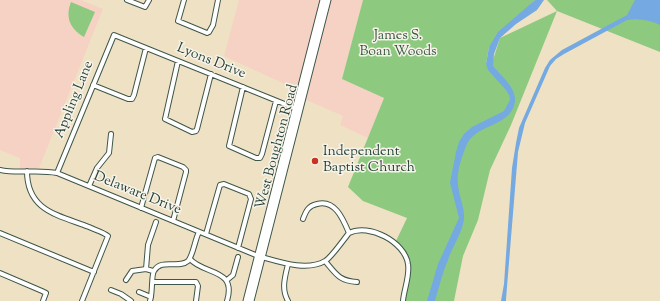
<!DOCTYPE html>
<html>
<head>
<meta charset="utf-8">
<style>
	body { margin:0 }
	canvas { display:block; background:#efe1c3 }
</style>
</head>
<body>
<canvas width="660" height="301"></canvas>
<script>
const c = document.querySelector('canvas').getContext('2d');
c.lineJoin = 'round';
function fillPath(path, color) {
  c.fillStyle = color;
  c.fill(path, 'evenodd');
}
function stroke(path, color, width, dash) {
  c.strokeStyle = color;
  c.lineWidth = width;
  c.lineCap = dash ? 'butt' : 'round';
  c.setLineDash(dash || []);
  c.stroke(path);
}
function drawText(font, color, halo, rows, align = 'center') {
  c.font = font + ' "Sorts Mill Goudy",serif';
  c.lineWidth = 3;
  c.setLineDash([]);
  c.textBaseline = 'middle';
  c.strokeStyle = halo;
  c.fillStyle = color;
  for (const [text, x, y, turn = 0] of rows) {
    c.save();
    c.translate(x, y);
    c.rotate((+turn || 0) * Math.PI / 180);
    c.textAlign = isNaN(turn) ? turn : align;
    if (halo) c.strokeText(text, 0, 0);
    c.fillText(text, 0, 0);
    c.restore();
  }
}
const built = new Path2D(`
	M0,0H81L103,9L39,168L20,169V158L0,150Z
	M239,0H320L298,90L224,56Z
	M330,0H363L342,79L384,98L368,138L340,125L343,116L304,99Z`);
const green = new Path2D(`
	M363,0H535L489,47L486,64L493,60L500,38L557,11L547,0H660V52L557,11L511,125L490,170L478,220L463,256L454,301H405C409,279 416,258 396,241L407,218L363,201L348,187L384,98L342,79Z
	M71,2L95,12L84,37C70,29 65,17 71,2Z`);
const water = new Path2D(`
	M535,0H544L537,10L516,24L500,38L494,54L493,66C501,76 516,87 515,101C512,127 477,123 467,144C462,156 456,172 458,185C459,198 467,211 463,224C460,236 453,246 449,257C443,272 439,286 435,301H427L438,264L459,218L450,183L456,152L459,142L464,134L472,127L504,111L510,100L509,95L506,90L488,70L486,64L489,47L498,32Z
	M635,0H660V25C650,20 638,18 627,20L564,54L556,59L550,66L525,123L518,152L506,299V301H501L504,284L512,168L516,143L519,128L545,68L550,60L562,50L627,15Z`);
const minor = new Path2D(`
	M127,0L145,7L149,0
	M184,0L178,21L207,33L209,32L213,25L218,0
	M178,61L165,119L192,132L196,131L197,129L211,74
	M93,85L128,99H132L134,95L146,48
	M243,87L229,146L256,158H260L262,154L276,101
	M0,170C18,174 38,169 57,173L258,256C277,261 306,272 325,261C331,258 344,239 349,233
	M27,171C27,211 58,215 89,227C95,230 103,232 108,236L82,301
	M57,173L114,35L297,109
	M89,186L97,168L109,153L111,134
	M141,208L155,158L158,157L183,167L186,170V172L173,221
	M303,219C306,211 308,206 317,204C335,199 343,219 349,233C369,223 405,242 408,264C410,276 404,289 403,301
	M0,233L94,272
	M206,234L220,185L224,184L249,194L251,199L238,248
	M190,259C204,275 237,268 227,301
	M325,261C336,274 339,281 357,282
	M146,269L148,245L156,222
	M0,273L42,291L46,293L43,301
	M126,280L132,271L146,269L153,271
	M227,280L233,275L238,257
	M153,282H196L198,286L196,301
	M111,290L121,294L131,301
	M139,292L151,297
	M150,301C153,292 151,276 154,271C161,258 179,269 188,261C193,256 195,239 199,232
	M288,301C281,289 285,277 288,264`);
const major = new Path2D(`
	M246,301L323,0
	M251,301L328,0`);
const markers = [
	[315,161,4,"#c8321e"]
];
const parkNames = [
	["James S.",398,37],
	["Boan Woods",398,53]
];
const streetNames = [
	["Lyons Drive",211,62,22],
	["Appling Lane",75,100,-68],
	["West Boughton Road",278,147,-75],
	["Delaware Drive",137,194,22]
];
const poiNames = [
	["Independent",323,153],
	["Baptist Church",323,169]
];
fillPath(built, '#f6d2c4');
fillPath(green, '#8dca80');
fillPath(water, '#74a9e1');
stroke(minor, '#3e5649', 6);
stroke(major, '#3e5649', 7);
stroke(minor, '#fff', 4);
stroke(major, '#fff', 5);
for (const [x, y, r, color] of markers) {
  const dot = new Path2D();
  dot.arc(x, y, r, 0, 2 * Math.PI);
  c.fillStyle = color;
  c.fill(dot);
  stroke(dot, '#f7f3e8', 1.5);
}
drawText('14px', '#355943', '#f7f3e8', parkNames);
drawText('14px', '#1f3d34', '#f7f3e8', streetNames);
drawText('14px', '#1f3d34', '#f7f3e8', poiNames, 'left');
</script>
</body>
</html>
